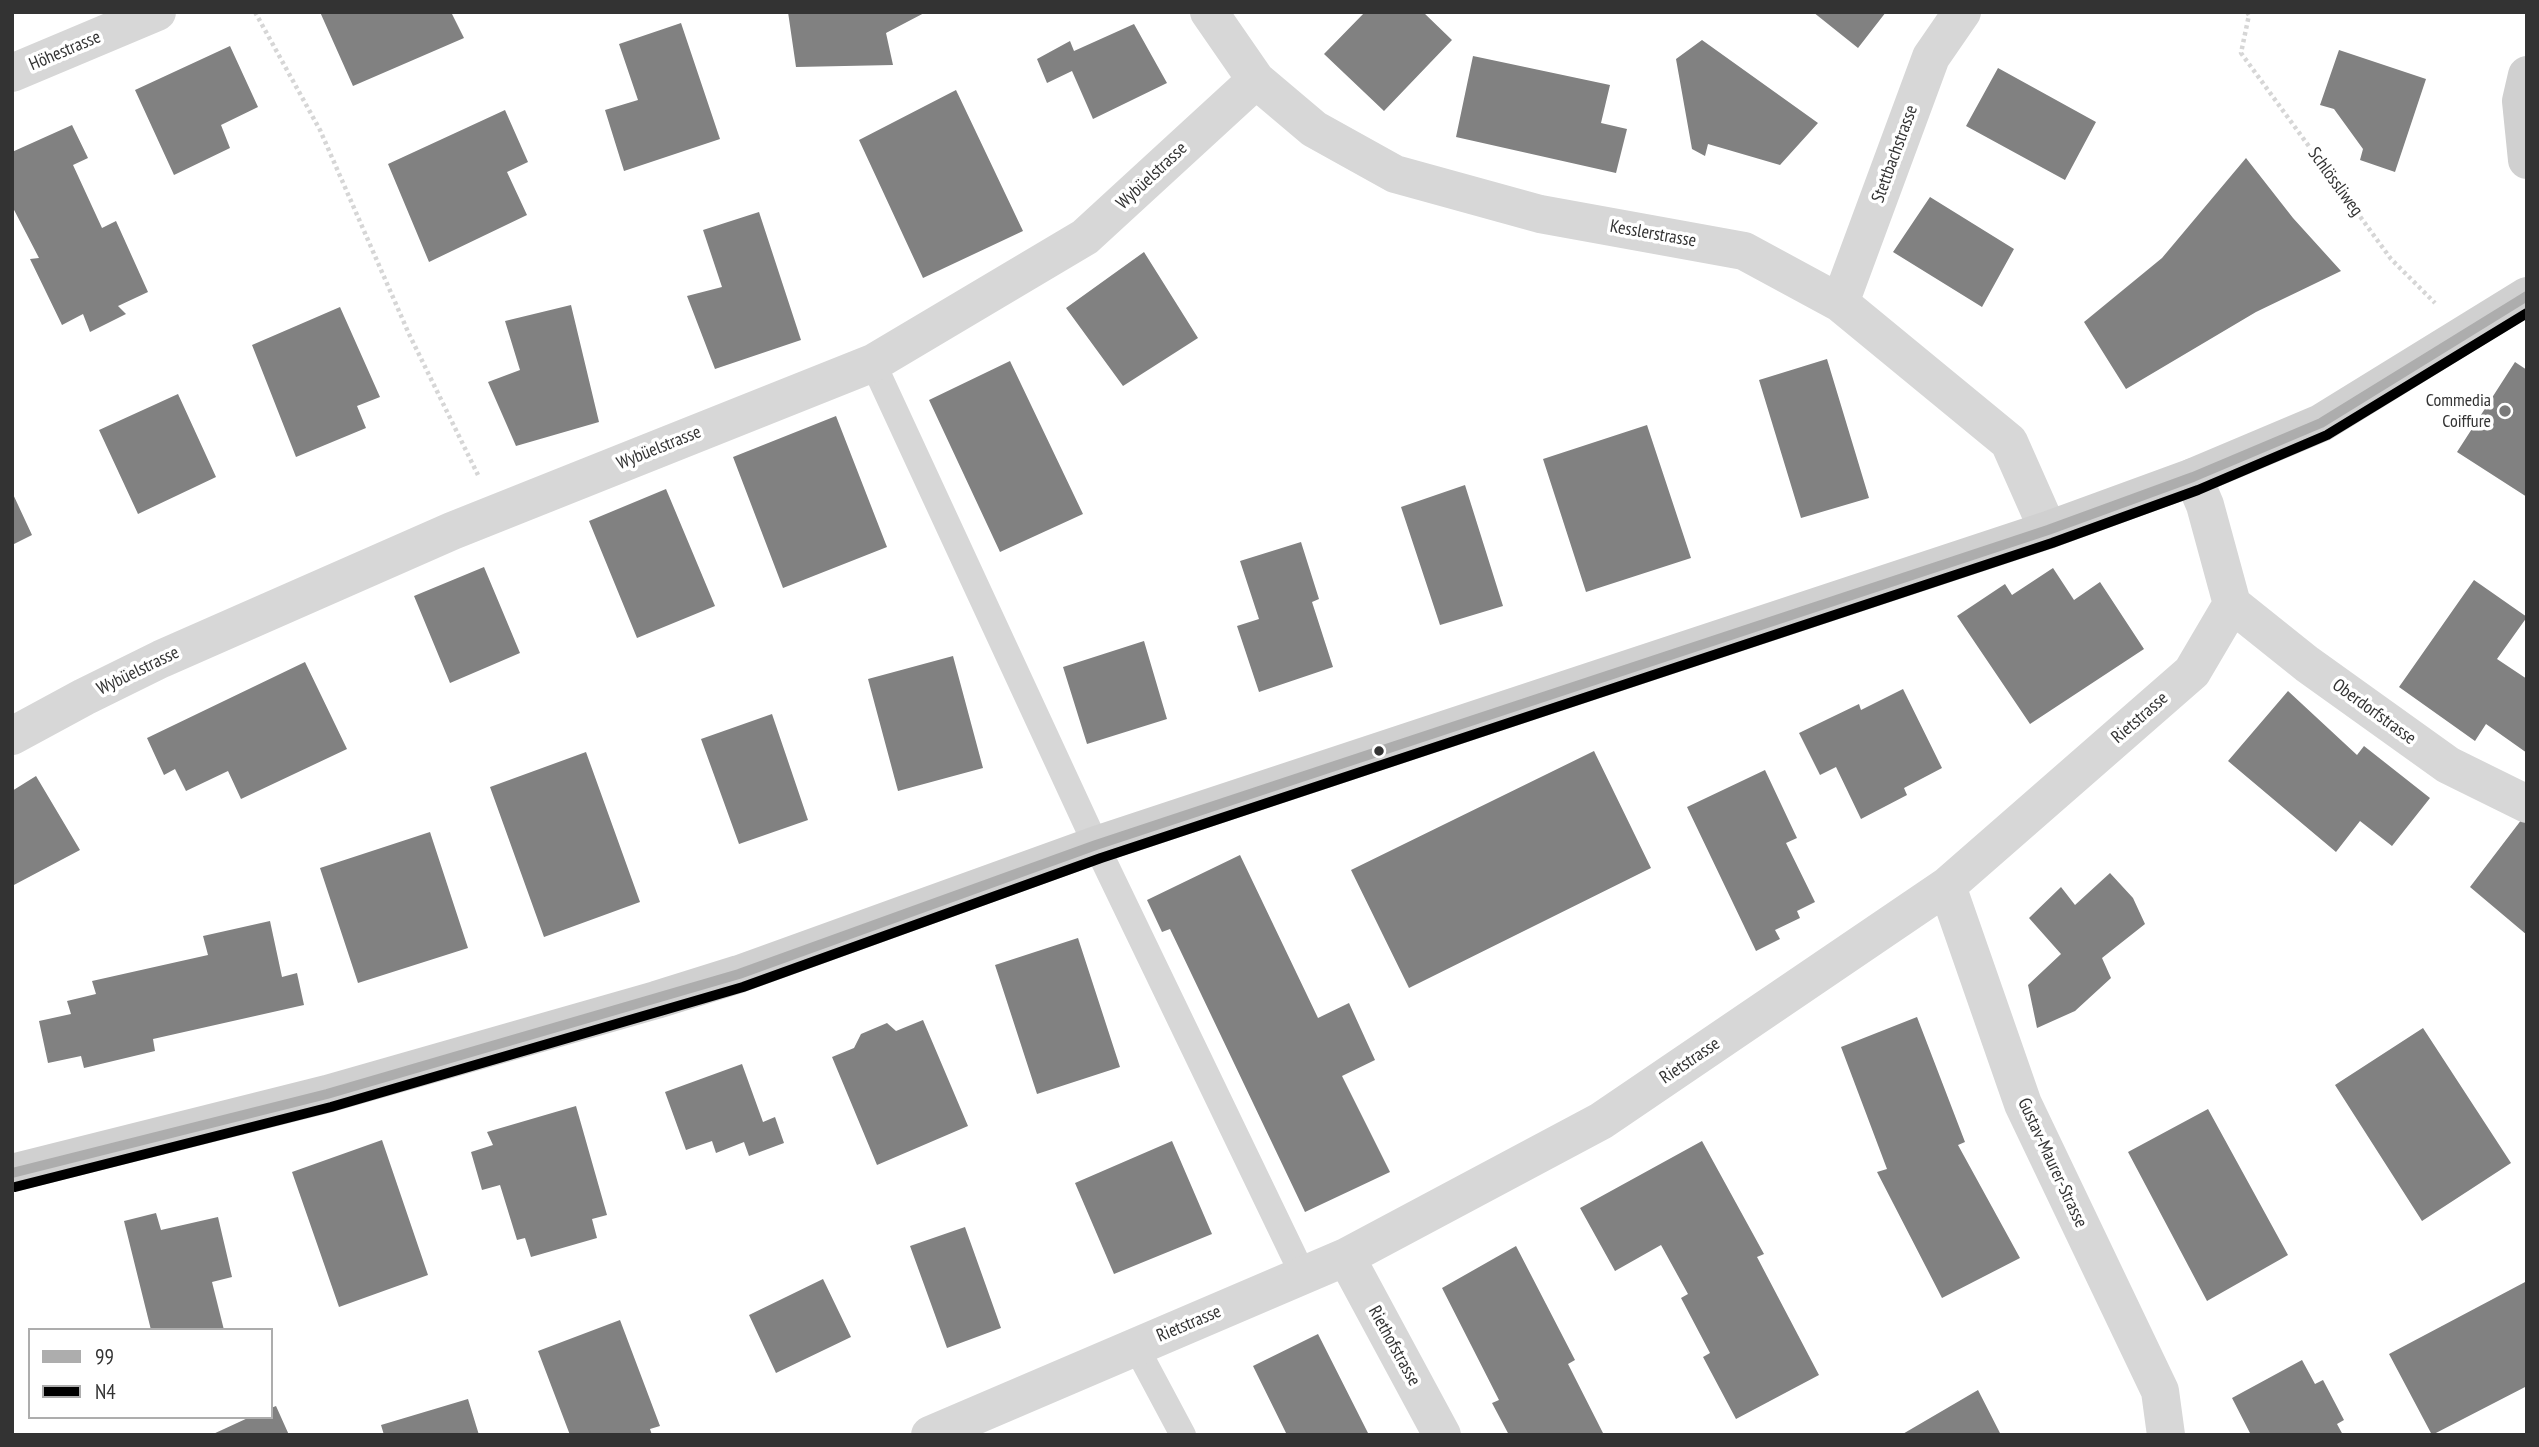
<!DOCTYPE html>
<html>
<head>
<meta charset="utf-8">
<style>
	body { margin:0 }
	#map { position:relative; width:2539px; height:1447px; overflow:hidden; background:#fff; font-family:"PT Sans Narrow",sans-serif }
	canvas { display:block }
	.frame { position:absolute; inset:0; border:14px solid #333; pointer-events:none }
	.legend { position:absolute; left:28px; top:1328px; width:245px; height:91px; box-sizing:border-box; background:#fff; border:2px solid #adadad; margin:0; padding:9px 12px; list-style:none; font-size:21px; color:#333 }
	.legend li { display:flex; align-items:center; gap:14px; height:35px }
	.legend b { width:35px; border:2px solid #adadad }
</style>
</head>
<body>
<div id="map">
<canvas width="2539" height="1447"></canvas>
<div class="frame"></div>
<ul class="legend">
<li><b style="height:9px;background:#adadad"></b>99</li>
<li><b style="height:9px;background:#000"></b>N4</li>
</ul>
</div>
<script>
const c = document.querySelector('canvas').getContext('2d');
c.lineJoin = 'round';
function fillPath(path, color) {
  c.fillStyle = color;
  c.fill(path, 'evenodd');
}
function stroke(path, color, width, dash) {
  c.strokeStyle = color;
  c.lineWidth = width;
  c.lineCap = dash ? 'butt' : 'round';
  c.setLineDash(dash || []);
  c.stroke(path);
}
function drawText(font, color, halo, rows, align = 'center') {
  c.font = font + ' "PT Sans Narrow",sans-serif';
  c.lineWidth = 7;
  c.setLineDash([]);
  c.textBaseline = 'middle';
  c.strokeStyle = halo;
  c.fillStyle = color;
  for (const [text, x, y, turn = 0] of rows) {
    c.save();
    c.translate(x, y);
    c.rotate((+turn || 0) * Math.PI / 180);
    c.textAlign = isNaN(turn) ? turn : align;
    if (halo) c.strokeText(text, 0, 0);
    c.fillText(text, 0, 0);
    c.restore();
  }
}
const building = new Path2D(`
	M320,12H451L464,38L353,86Z
	M788,12H926L886,33L893,65L796,67Z
	M1365,12H1423L1452,40L1384,111L1324,54Z
	M1813,12H1886L1858,48Z
	M681,23L720,139L624,171L605,110L638,100L619,44Z
	M1134,24L1167,83L1093,119L1072,71L1047,83L1037,59L1070,41L1074,51Z
	M1702,40L1818,123L1780,165L1708,144L1705,156L1692,149L1676,59Z
	M230,46L258,107L221,125L230,148L174,175L135,90Z
	M2339,50L2426,79L2395,172L2360,160L2363,149L2334,109L2320,105Z
	M1473,56L1610,85L1601,123L1627,129L1616,173L1456,137Z
	M1998,68L2096,122L2065,180L1966,126Z
	M956,90L1023,231L923,278L859,140Z
	M505,110L528,162L507,172L527,215L429,262L388,164Z
	M72,125L88,158L73,165L102,228L116,221L148,292L118,306L126,314L90,332L83,314L62,325L30,259L39,258L12,206V152Z
	M2246,158L2293,218L2341,271L2256,312L2126,389L2084,322L2162,258Z
	M1930,197L2014,249L1982,307L1893,252Z
	M759,212L801,340L715,369L687,296L722,287L703,230Z
	M1144,252L1198,338L1123,386L1066,308Z
	M571,305L599,422L516,446L488,382L520,370L505,321Z
	M340,307L380,397L357,406L366,428L296,457L252,345Z
	M1827,359L1869,498L1801,518L1759,380Z
	M1010,361L1083,514L1000,552L929,400Z
	M2515,362L2527,370V497L2457,452Z
	M178,394L216,477L138,514L99,430Z
	M836,416L887,547L783,588L733,457Z
	M1647,425L1691,558L1586,592L1543,459Z
	M1465,485L1503,606L1440,625L1401,507Z
	M666,489L715,606L637,638L589,521Z
	M12,492L32,535L12,545Z
	M1301,542L1319,599L1312,602L1333,667L1259,692L1237,626L1259,619L1240,561Z
	M484,567L520,653L450,683L414,596Z
	M2053,568L2074,600L2100,582L2144,649L2030,724L1957,616L2005,584L2012,595Z
	M2474,580L2527,617L2497,659L2527,679V753L2486,724L2475,741L2399,687Z
	M1144,641L1167,719L1087,744L1063,667Z
	M953,656L983,768L898,791L868,679Z
	M305,662L347,749L241,799L228,771L186,791L175,769L164,775L147,738Z
	M1903,689L1942,768L1904,788L1907,795L1861,819L1836,767L1820,775L1799,733L1859,704L1861,710Z
	M2288,691L2357,755L2364,746L2430,798L2392,846L2360,821L2336,852L2228,761Z
	M772,714L808,820L739,844L701,739Z
	M1594,751L1651,868L1409,988L1351,870Z
	M586,752L640,902L544,937L490,787Z
	M1765,770L1797,838L1786,843L1815,902L1797,911L1800,918L1775,930L1780,939L1756,951L1687,807Z
	M36,776L80,850L12,886V791Z
	M2522,819L2527,823V935L2470,887Z
	M430,832L468,948L358,983L320,868Z
	M1240,855L1318,1018L1349,1003L1375,1060L1342,1076L1390,1172L1305,1212L1170,929L1162,932L1147,900Z
	M2110,873L2133,898L2145,924L2102,958L2111,978L2075,1011L2037,1028L2028,985L2061,954L2029,918L2061,887L2075,905Z
	M270,921L282,977L297,973L304,1005L153,1039L155,1051L84,1068L81,1056L48,1063L39,1021L71,1014L67,1001L96,994L92,981L208,955L203,936Z
	M1078,938L1120,1067L1037,1094L995,965Z
	M1917,1017L1965,1142L1958,1145L2020,1258L1942,1298L1877,1172L1887,1169L1841,1047Z
	M923,1020L968,1126L877,1165L832,1057L854,1048L861,1034L887,1023L896,1031Z
	M2423,1028L2511,1163L2422,1221L2335,1085Z
	M742,1064L763,1122L775,1117L784,1143L749,1156L744,1142L716,1153L712,1141L686,1150L665,1092Z
	M576,1106L607,1215L592,1219L597,1238L531,1257L525,1238L517,1240L500,1185L482,1190L471,1152L493,1145L487,1132Z
	M2208,1109L2288,1255L2207,1301L2128,1152Z
	M382,1140L428,1275L339,1307L292,1172Z
	M1172,1141L1212,1234L1114,1274L1075,1183Z
	M1702,1141L1764,1254L1757,1257L1819,1375L1736,1419L1703,1357L1710,1353L1681,1298L1688,1294L1661,1245L1615,1271L1580,1208Z
	M156,1213L161,1230L218,1217L232,1277L212,1282L224,1330H151L124,1221Z
	M965,1227L1001,1328L947,1348L910,1246Z
	M1516,1246L1575,1360L1568,1364L1604,1435H1509L1492,1403L1499,1400L1442,1288Z
	M823,1279L851,1337L776,1373L749,1315Z
	M2527,1281V1386L2432,1435L2389,1354Z
	M620,1320L660,1426L650,1429L652,1435H570L538,1351Z
	M1318,1334L1369,1435H1287L1253,1366Z
	M2302,1360L2315,1384L2323,1380L2344,1420L2337,1424L2343,1435H2251L2232,1398Z
	M1978,1390L2001,1435H1901Z
	M468,1399L479,1435H384L381,1425Z
	M276,1406L289,1435H211L250,1417H271V1408Z`);
const path = new Path2D(`
	M255,12L320,130L409,334L478,475
	M2247,12L2249,15L2241,53L2391,259L2435,303`);
const service = new Path2D(`
	M873,363L1096,845L1304,1277
	M1136,1347L1183,1435`);
const minor = new Path2D(`
	M1209,12L1256,80L1314,129L1395,174L1540,214L1744,251L1840,303L2009,442L2048,530
	M12,73L157,12
	M1840,303L1931,57L1962,12
	M2232,604L2307,664L2448,765L2527,804
	M12,736L84,697L161,659L452,531L873,363L1085,237L1256,80
	M1947,886L2023,1104L2160,1391L2166,1435
	M1346,1257L1442,1435
	M930,1435L1346,1257L1601,1121L1947,886L2192,672L2232,604L2205,505L2193,477`);
const secondary = new Path2D(`
	M2527,75L2521,101L2527,160
	M12,1173L327,1094L656,1000L739,974L1096,845L2048,530L2193,477L2321,423L2527,296`);
const bus1 = new Path2D(`
	M12,1173L327,1094L739,974L1096,845L2048,530L2193,477L2321,423L2527,296`);
const bus2 = new Path2D(`
	M15,1187L331,1107L743,987L1101,858L2052,543L2198,490L2327,435L2527,313`);
const markers = [
	[2505,411,7,"#7a7a7a"],
	[1379,751,6,"#333"]
];
const streetNames = [
	["Höhestrasse",65,51,-23],
	["Stettbachstrasse",1895,154,-70],
	["Wybüelstrasse",1152,176,-43],
	["Schlössliweg",2335,182,54],
	["Kesslerstrasse",1653,234,10],
	["Wybüelstrasse",659,448,-22],
	["Wybüelstrasse",138,671,-26],
	["Oberdorfstrasse",2374,712,36],
	["Rietstrasse",2140,718,-41],
	["Rietstrasse",1690,1061,-34],
	["Gustav-Maurer-Strasse",2052,1163,65],
	["Rietstrasse",1189,1324,-23],
	["Riethofstrasse",1394,1346,61]
];
const poiNames = [
	["Commedia",2491,401],
	["Coiffure",2491,422]
];
fillPath(building, '#818181');
stroke(path, '#d6d6d6', 4.5, [3.5, 3.5]);
stroke(service, '#d7d7d7', 26);
stroke(minor, '#d7d7d7', 38);
stroke(secondary, '#d0d0d0', 38);
stroke(bus1, '#adadad', 10);
stroke(bus2, '#000', 10);
for (const [x, y, r, color] of markers) {
  const dot = new Path2D();
  dot.arc(x, y, r, 0, 2 * Math.PI);
  c.fillStyle = color;
  c.fill(dot);
  stroke(dot, '#fff', 2.5);
}
drawText('18px', '#333', '#fff', streetNames);
drawText('18px', '#333', '#fff', poiNames, 'right');
</script>
</body>
</html>
